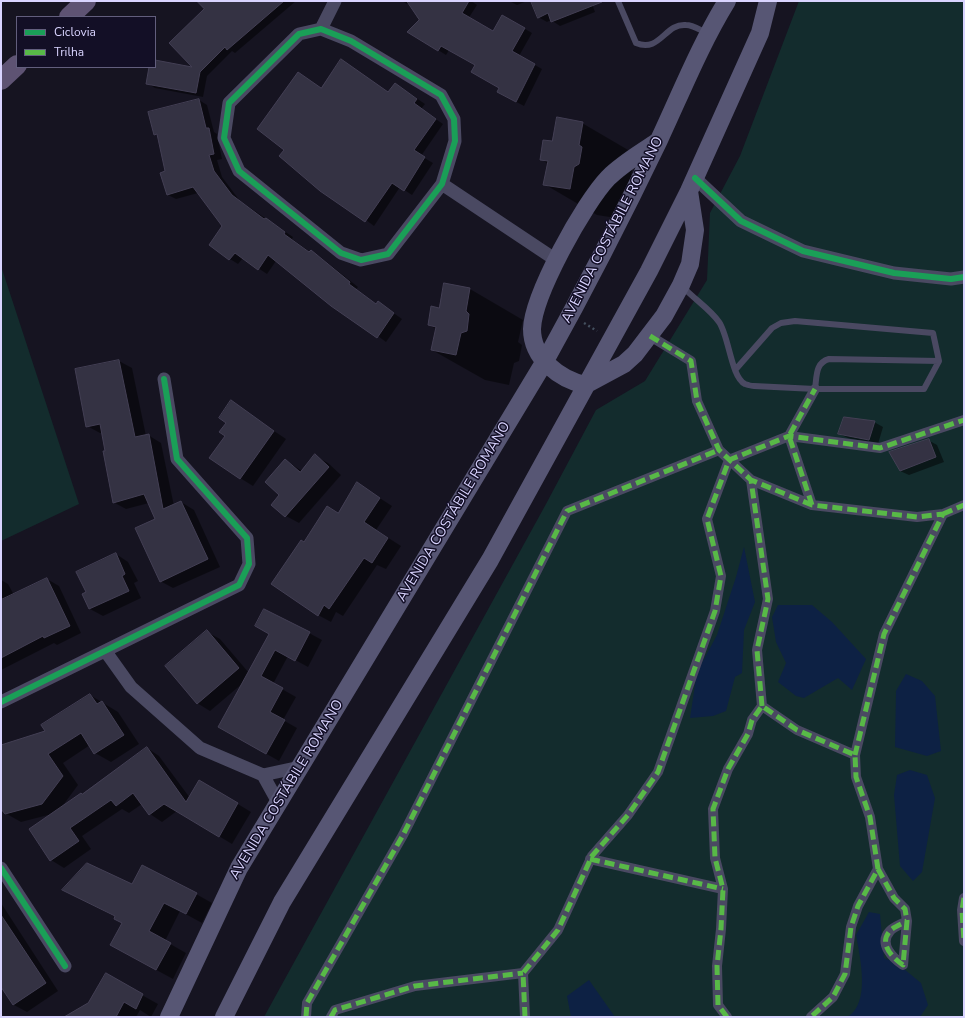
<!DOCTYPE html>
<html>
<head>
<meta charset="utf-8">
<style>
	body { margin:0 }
	#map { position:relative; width:965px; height:1018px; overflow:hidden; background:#161421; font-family:"Nunito Sans",sans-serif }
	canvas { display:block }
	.frame { position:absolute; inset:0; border:2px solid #d9d4ff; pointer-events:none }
	.legend { position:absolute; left:16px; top:16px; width:140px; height:52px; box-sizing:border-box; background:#130f26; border:1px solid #625e7d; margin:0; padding:5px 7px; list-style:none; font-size:12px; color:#d9d4ff }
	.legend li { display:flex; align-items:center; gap:8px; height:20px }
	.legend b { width:20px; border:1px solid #625e7d }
</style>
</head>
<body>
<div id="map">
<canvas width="965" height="1018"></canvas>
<div class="frame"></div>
<ul class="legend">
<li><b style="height:5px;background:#1a9f57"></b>Ciclovia</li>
<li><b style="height:5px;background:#58b947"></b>Trilha</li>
</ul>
</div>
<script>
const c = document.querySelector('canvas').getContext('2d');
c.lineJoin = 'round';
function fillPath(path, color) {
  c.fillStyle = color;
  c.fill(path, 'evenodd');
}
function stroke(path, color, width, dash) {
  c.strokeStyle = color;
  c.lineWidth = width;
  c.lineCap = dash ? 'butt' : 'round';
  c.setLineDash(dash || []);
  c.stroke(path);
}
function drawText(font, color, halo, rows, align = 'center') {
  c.font = font + ' "Nunito Sans",sans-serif';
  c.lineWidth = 3;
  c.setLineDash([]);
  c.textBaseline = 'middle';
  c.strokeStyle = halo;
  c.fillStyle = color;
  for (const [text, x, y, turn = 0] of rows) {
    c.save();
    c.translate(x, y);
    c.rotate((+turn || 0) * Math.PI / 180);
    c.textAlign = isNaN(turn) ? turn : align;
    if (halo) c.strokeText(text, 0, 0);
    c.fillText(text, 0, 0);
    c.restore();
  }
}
const green = new Path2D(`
	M799,1H964V1017H264L546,504L596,410L645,381L707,280L710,213L740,156Z
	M1,266L79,504L1,541Z`);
const water = new Path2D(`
	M744,547L755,602L744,630L742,673L735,677L726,711L713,716L690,718L697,672L717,635L736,577Z
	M778,605H812L832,622L866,659L852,690L838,678L804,698L796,696L778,682L786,663L776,642L772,617Z
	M906,674L922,681L935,696L941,751L927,756L895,747L896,691Z
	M910,770L927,775L935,798L922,872L913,881L900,866L894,795L897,775Z
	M869,912L880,914L884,958L898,964L921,983L928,1005L920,1017H847C871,1004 860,957 856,935Z
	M589,980L615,1017H571L567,996Z`);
const shadow = new Path2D(`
	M198,1H296L235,53L232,51L207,76L203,97L155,88L147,83L150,67H155V61L195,68L205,9Z
	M402,1H471L477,5L468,19L494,33L503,16L532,33L519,56L542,69L524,106L505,96L500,88L476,65L449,50L446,55L438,50L410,3L407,4Z
	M509,1H527L517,5Z
	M532,1H591L595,12L560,26L551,20L547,22L538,17Z
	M322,89L389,93L403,89L425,104L421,109L443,124L421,156L433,163L412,195L400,187L374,226L280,156Z
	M199,100L207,105L214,132L217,134L222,159L217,160L222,177L240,201L293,237L292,239L310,252L319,256L358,287L356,289L376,304L378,302L402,319L386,342L276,261L267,274L243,258L238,264L230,259L210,244L223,226L198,193L176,199L168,195L166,172L158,136L155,134Z
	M582,123L635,154L631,176L635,179L622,219L597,215L544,184L548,164L541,159L553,143Z
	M444,285L470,289L523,320L518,342L522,345L519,361L514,363L509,385L485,380L432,350L436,329L429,325L440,309Z
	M119,361L132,368L146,436L148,435L161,443L174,506L181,502L194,510L220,567L173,588L160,581L157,519L149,503L126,509L113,502L103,433H100L87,426Z
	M231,402L286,439L253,486L240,478L227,423Z
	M874,422L883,427L878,444L848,438L839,434Z
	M928,440L937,445L944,462L909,475L900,471Z
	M315,456L328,463L341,475L299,523L286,516L273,505L281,495L285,460L302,471Z
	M358,484L392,506L376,530L401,546L386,569L377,565L343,616L336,612L331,622L318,615L304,543L338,514Z
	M116,554L128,562L138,581L134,583L141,598L103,616L90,609L87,593Z
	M47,579L59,586L81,633L57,645L54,643L1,670V580L8,584L14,595Z
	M207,632L220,639L249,673L270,634L309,633L322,640L308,667L288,656L273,684L296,697L283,720L297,728L279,761L219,727L243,683L210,711L197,703Z
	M90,695L118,712L139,744L111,762L95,753L90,745L63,763L78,785L61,808L83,795L147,748L159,756L190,798L200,781L251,812L232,844L177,811L162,822L150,814L142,804L129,813L122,809L82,836L91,849L64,868L51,860L30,830L52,814L21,822L5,813L1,807V747L47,732Z
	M132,886L196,894L212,903L202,923L180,911L165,941L186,953L173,979L127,954L123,923L116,917L80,899Z
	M1,903L58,991L27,1012L14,1005L1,985Z
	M106,975L158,1004L151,1017L140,1010L136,1017H66L89,1003Z`);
const building = new Path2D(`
	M197,1H284L227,50L225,47L200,72L196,93L146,84L149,67H155V60L192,67L169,43L204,9Z
	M407,1H469L462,13L493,31L502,15L525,28L512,51L535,64L516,102L497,92L499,88L471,72L475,65L441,46L438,51L407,32L419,20Z
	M531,1H602V2L551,22L548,13L538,18Z
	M341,59L388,92L395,83L417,99L414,103L436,119L414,150L425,157L404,191L392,183L365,222L320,191L279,156L284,150L257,129L298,72L321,88Z
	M199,99L206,128H209L214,154L209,155L214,171L232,195L264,219L266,218L285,232L284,234L309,252L311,250L350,282L349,284L376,304L378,301L394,313L377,338L331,306L268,255L258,270L235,253L229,260L209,245L222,226L193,187L167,195L160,173L165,171L157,134L154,135L148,112Z
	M557,117L583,122L579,145L582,147L579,164L574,167L570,189L543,185L548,161L540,160L543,140L552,141Z
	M444,283L470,288L466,311L469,314L467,331L461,333L456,355L431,350L436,327L428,325L431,306L439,308Z
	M119,360L135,437L149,434L163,509L181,501L208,559L160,582L135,528L155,519L144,494L113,503L103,451H105L100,424L86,427L75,369Z
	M231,400L274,431L240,479L209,458L225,436L219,432L226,423L219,418Z
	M844,417L875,421L869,440L838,434Z
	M929,439L936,457L900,471L889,452Z
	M315,454L329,467L285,517L271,505L279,495L265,482L285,459L300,472Z
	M357,482L380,498L364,522L388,538L372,563L364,558L329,609L324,605L318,616L271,584L301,540L304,542L327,506L338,513Z
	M116,553L125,574L122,576L129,591L89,609L82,594L86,592L76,572Z
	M47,578L70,626L44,638L43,636L1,658V600Z
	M264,609L310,632L295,661L275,650L261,676L283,688L270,712L285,720L266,754L218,727L269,634L255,626Z
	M207,630L239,668L197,704L165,666Z
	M90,694L97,704L102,701L124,735L94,754L81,733L48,754L63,776L42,804L5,814L1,809V745L45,731L41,725Z
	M147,747L186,802L199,780L238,803L219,837L164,804L149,815L133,793L116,806L111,800L70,828L79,841L50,861L29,829L81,793L82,794Z
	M87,863L132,884L142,865L197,893L186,914L164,903L149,931L171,943L156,970L110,945L122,923L114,919L115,916L62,890Z
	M1,915L46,983L13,1005L1,987Z
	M106,973L143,994L136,1009L124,1002L116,1017H64L88,1003Z`);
const path = new Path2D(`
	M584,323L597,331`);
const service = new Path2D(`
	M618,1L636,43C660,53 665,23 686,25C693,25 700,30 707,33
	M683,287C694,299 710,309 719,322C729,336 731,377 745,384C748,385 752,386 754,386L815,389H924L939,361L933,333L795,321L781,323L772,328L736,369
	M815,389C817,376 815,363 829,359L939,361`);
const pedestrian = new Path2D(`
	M650,336L691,361L697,401L719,450L751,480
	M812,505L789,436L815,389
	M943,514L964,505
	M762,706L757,650L768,599L751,480L812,505L917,517L943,514L884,634L855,755
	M590,859L723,889
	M878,869L894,898L905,909L907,921L903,965C893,958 878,944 890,931C893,927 902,924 907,921
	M964,898L962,910L964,941
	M306,1017L307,1003L403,835L567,511L719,450
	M331,1017L335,1010L415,986L523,973
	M525,1017L523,973L558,930L592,856L628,815L658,772L715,611L721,576L707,519L729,460L789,436L880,448L964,420
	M727,1017L718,1005L717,966L721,929L723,889L715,858L713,809L728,769L748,734L752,720L762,706L797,730L855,755L856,777L870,817L878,869L858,906L851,927L845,974L833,997L811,1017`);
const minor = new Path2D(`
	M321,29L351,41L441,95L454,119L455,141L442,184L388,254L361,260L341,253L239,171L224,138L229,103L299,34Z
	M321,29L335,1
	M695,178L741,221L803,251L894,273L951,279L964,277
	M442,184L556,260
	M106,652L131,687L200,748L263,775L300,767
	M1,702L239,585L249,564L247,538L177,459L164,379
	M263,775L279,804
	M1,868L65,966`);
const secondary = new Path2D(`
	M657,142C641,153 623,163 608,178C584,203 533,295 532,329C532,359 560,379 585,385L624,364L635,354L664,316L681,285L690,264L695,230L689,191
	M169,1017L239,868L545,361C585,289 623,215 659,140C681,93 700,45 727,1
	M224,1017L282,902L490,560L649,271L689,191L760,33L768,1`);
const primary = new Path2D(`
	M69,17L86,1
	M1,80L17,65`);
const quiet = new Path2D(`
	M650,336L691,361L697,401L719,450L751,480
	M812,505L789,436L815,389
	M943,514L964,505
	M762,706L757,650L768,599L751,480L812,505L917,517L943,514L884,634L855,755
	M590,859L723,889
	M878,869L894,898L905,909L907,921L903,965C893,958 878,944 890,931C893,927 902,924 907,921
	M964,898L962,910L964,941
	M306,1017L307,1003L403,835L567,511L719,450
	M331,1017L335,1010L415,986L523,973
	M525,1017L523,973L558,930L592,856L628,815L658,772L715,611L721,576L707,519L729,460L789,436L880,448L964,420
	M727,1017L718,1005L717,966L721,929L723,889L715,858L713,809L728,769L748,734L752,720L762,706L797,730L855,755L856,777L870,817L878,869L858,906L851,927L845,974L833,997L811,1017`);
const cycleway = new Path2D(`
	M321,29L351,41L441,95L454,119L455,141L442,184L388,254L361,260L341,253L239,171L224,138L229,103L299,34Z
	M695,178L741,221L803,251L894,273L951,279L964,277
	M1,702L239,585L249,564L247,538L177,459L164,379
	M1,868L65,966`);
const streetNames = [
	["AVENIDA COSTÁBILE ROMANO",613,230,-63],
	["AVENIDA COSTÁBILE ROMANO",454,512,-59],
	["AVENIDA COSTÁBILE ROMANO",287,790,-59]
];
fillPath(green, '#132c2d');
fillPath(water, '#0d2144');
fillPath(shadow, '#0007');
fillPath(building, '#343243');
stroke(building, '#433f54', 1);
stroke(path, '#44505f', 2.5, [2, 3]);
stroke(service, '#4a4962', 6);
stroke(pedestrian, '#4a4962', 10);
stroke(minor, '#4a4962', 13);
stroke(secondary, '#575674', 18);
stroke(primary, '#5e5373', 20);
stroke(quiet, '#58b947', 5, [10, 5]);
stroke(cycleway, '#1a9f57', 6);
drawText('14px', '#d9d4ff', '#130f26', streetNames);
</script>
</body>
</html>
